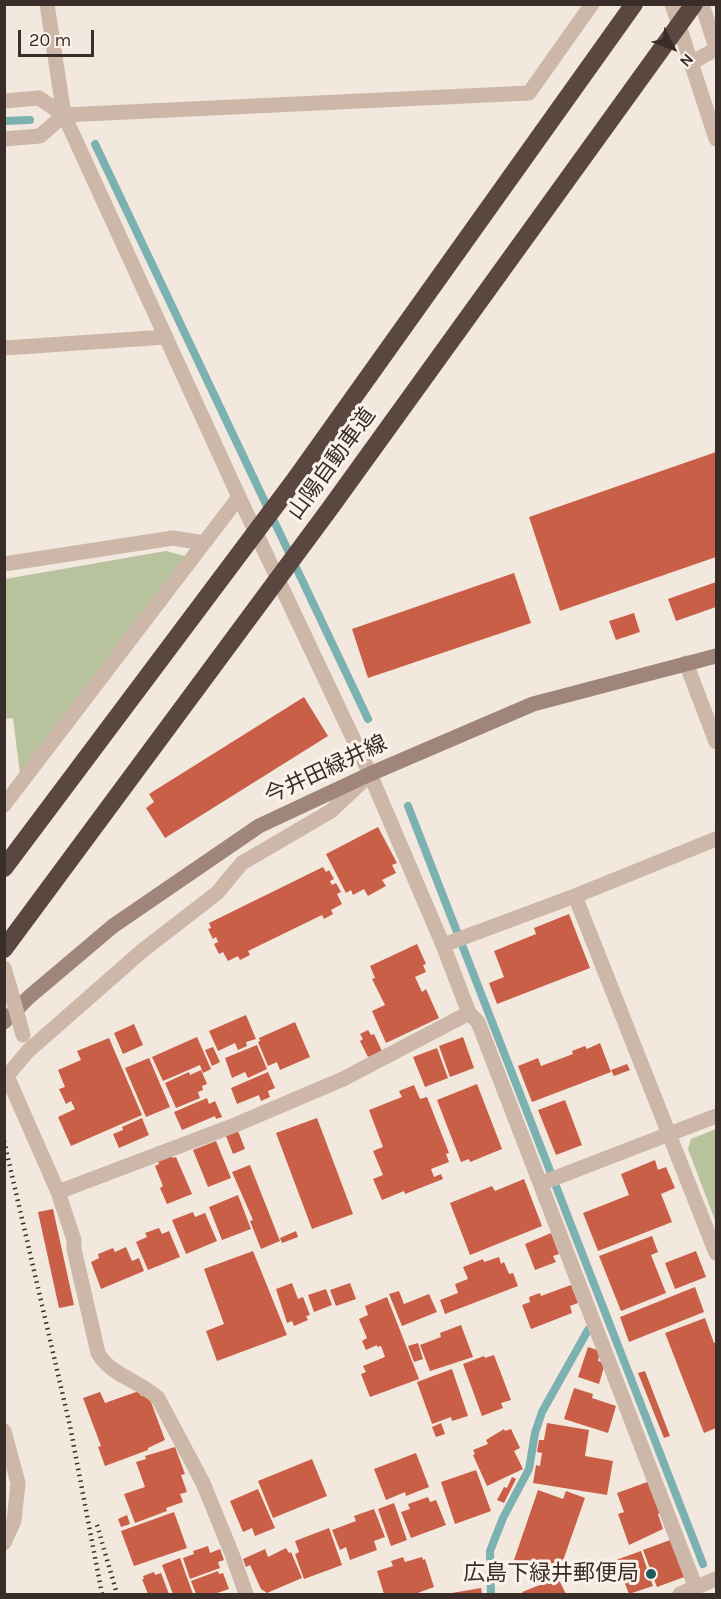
<!DOCTYPE html>
<html>
<head>
<meta charset="utf-8">
<style>
	body { margin:0 }
	#map { position:relative; width:721px; height:1599px; overflow:hidden; background:#f3e8de; font-family:Karla,sans-serif }
	canvas { display:block }
	.frame { position:absolute; inset:0; border:6px solid #392d29; pointer-events:none }
	.north { position:absolute; left:643px; top:18px; width:60px; height:60px; -webkit-text-stroke:4px #fbf2eb; paint-order:stroke; rotate:132deg; font-size:16px; font-weight:700; line-height:24px; text-align:center; color:#392d29 }
	.north::after { content:''; display:block; margin:auto; width:21px; height:27px; background:#392d29; clip-path:polygon(50% 0,100% 100%,50% 72%,0 100%) }
	.scale { position:absolute; left:18px; top:30px; width:76px; height:27px; box-sizing:border-box; border:3px solid #392d29; border-top:0; padding-left:8px; font-size:18px; line-height:21px; white-space:nowrap; color:#392d29; -webkit-text-stroke:4px #fbf2eb; paint-order:stroke }
</style>
</head>
<body>
<div id="map">
<canvas width="721" height="1599"></canvas>
<div class="frame"></div>
<div class="north">N</div>
<div class="scale">20 m</div>
</div>
<script>
const c = document.querySelector('canvas').getContext('2d');
c.lineJoin = 'round';
function fillPath(path, color) {
  c.fillStyle = color;
  c.fill(path, 'evenodd');
}
function stroke(path, color, width, dash) {
  c.strokeStyle = color;
  c.lineWidth = width;
  c.lineCap = dash ? 'butt' : 'round';
  c.setLineDash(dash || []);
  c.stroke(path);
}
function drawText(font, color, halo, rows, align = 'center') {
  c.font = font + ' Karla,"Noto Sans JP",sans-serif';
  c.lineWidth = 6;
  c.setLineDash([]);
  c.textBaseline = 'middle';
  c.strokeStyle = halo;
  c.fillStyle = color;
  for (const [text, x, y, turn = 0] of rows) {
    c.save();
    c.translate(x, y);
    c.rotate((+turn || 0) * Math.PI / 180);
    c.textAlign = isNaN(turn) ? turn : align;
    if (halo) c.strokeText(text, 0, 0);
    c.fillText(text, 0, 0);
    c.restore();
  }
}
const green = new Path2D(`
	M166,551L188,557L20,774L13,718L5,719V579Z
	M716,1129V1223L688,1149L691,1139Z`);
const stream = new Path2D(`
	M4,121L30,120
	M95,144L368,719
	M408,806L703,1564
	M491,1594L490,1551L503,1518L529,1469L535,1433L542,1412L588,1330`);
const building = new Path2D(`
	M716,452V557L560,611L529,517Z
	M514,573L531,623L368,678L352,629Z
	M716,582V607L676,621L668,599Z
	M634,613L640,632L616,640L609,621Z
	M304,697L328,736L165,838L146,808L154,802L149,794Z
	M378,827L397,863L392,865L396,873L382,880L386,886L368,896L364,889L353,895L351,890L346,893L326,854Z
	M323,867L326,872L329,870L334,879L330,881L332,885L336,883L341,892L337,894L342,904L331,910L333,914L324,919L322,915L248,951L250,955L240,960L238,956L228,961L223,952L219,954L214,944L218,942L216,937L213,939L208,929L211,928L209,923Z
	M569,914L590,968L497,1004L489,983L504,977L494,951L536,934L534,928Z
	M417,944L426,964L423,965L426,972L415,977L422,992L426,989L439,1018L386,1043L372,1011L385,1005L372,979L375,978L370,966Z
	M246,1015L256,1039L246,1042L247,1046L238,1050L235,1043L218,1051L209,1031Z
	M295,1022L310,1057L280,1070L277,1062L268,1066L258,1042L260,1041L259,1038Z
	M134,1024L143,1045L123,1054L114,1033Z
	M368,1030L371,1035L374,1034L382,1051L368,1057L360,1041L363,1039L360,1034Z
	M197,1037L211,1069L203,1073L200,1065L163,1081L152,1057Z
	M463,1037L474,1068L450,1077L439,1046Z
	M109,1038L142,1115L71,1146L58,1117L75,1109L71,1101L66,1104L59,1089L65,1087L58,1070L81,1060L77,1051Z
	M600,1043L611,1072L532,1102L518,1066L538,1058L541,1066L573,1054L572,1051L585,1046L587,1049Z
	M257,1045L267,1069L248,1078L245,1072L232,1078L225,1058Z
	M213,1047L220,1062L212,1066L205,1050Z
	M437,1048L448,1078L425,1087L413,1057Z
	M149,1058L170,1107L146,1117L125,1068Z
	M627,1064L630,1070L614,1076L611,1070Z
	M201,1070L207,1084L202,1086L203,1090L198,1092L200,1098L176,1108L165,1083L189,1072L190,1075Z
	M268,1072L275,1088L268,1091L270,1097L261,1101L259,1095L237,1104L231,1088Z
	M477,1084L502,1149L470,1162L469,1159L461,1162L437,1100Z
	M414,1085L420,1099L427,1097L449,1153L446,1154L449,1162L431,1169L434,1177L441,1174L443,1179L405,1194L404,1191L382,1200L373,1179L383,1175L373,1151L383,1147L369,1110L402,1097L399,1091Z
	M207,1098L209,1104L215,1101L222,1117L216,1119L215,1116L182,1130L174,1112Z
	M565,1100L582,1145L556,1155L538,1110Z
	M142,1118L149,1135L119,1148L113,1134L123,1130L122,1127Z
	M317,1118L353,1214L312,1229L276,1133Z
	M238,1131L245,1149L233,1154L226,1136Z
	M216,1141L231,1178L208,1187L193,1150Z
	M171,1155L173,1158L176,1157L192,1194L167,1204L160,1188L163,1186L155,1166L159,1164L158,1161Z
	M655,1160L658,1170L666,1167L675,1188L661,1194L672,1222L598,1251L583,1213L629,1195L621,1174Z
	M250,1165L280,1241L261,1249L250,1221L253,1220L232,1172Z
	M524,1179L542,1226L470,1255L450,1203L492,1186L495,1191Z
	M238,1195L251,1229L222,1240L209,1207Z
	M53,1209L74,1305L59,1308L38,1212Z
	M193,1212L195,1217L205,1213L217,1241L186,1254L172,1220Z
	M159,1228L162,1234L169,1231L180,1257L148,1270L136,1242L147,1237L145,1233Z
	M296,1231L298,1237L282,1243L280,1238Z
	M551,1233L559,1254L553,1256L556,1262L535,1270L525,1244Z
	M652,1236L658,1252L651,1255L666,1293L621,1311L599,1256Z
	M126,1247L132,1261L139,1258L144,1271L101,1289L91,1262L99,1258L98,1254L113,1248L115,1252Z
	M253,1251L287,1335L217,1361L206,1331L224,1324L204,1269Z
	M696,1251L706,1277L675,1289L665,1263Z
	M499,1257L501,1264L504,1262L509,1274L513,1273L518,1286L445,1314L440,1300L458,1293L455,1284L468,1279L463,1267L483,1259L484,1262Z
	M292,1283L298,1299L303,1297L310,1315L306,1316L308,1320L294,1326L292,1321L287,1323L276,1289Z
	M350,1283L356,1299L336,1306L330,1290Z
	M571,1285L578,1303L570,1306L572,1313L531,1329L522,1305L530,1302L529,1297L540,1293L541,1296Z
	M695,1287L704,1312L629,1342L620,1317Z
	M326,1289L332,1305L314,1312L308,1295Z
	M399,1291L404,1304L429,1294L437,1312L402,1326L389,1294Z
	M387,1297L419,1379L370,1397L361,1374L366,1372L363,1366L385,1357L381,1346L377,1347V1345L366,1350L362,1341L367,1338L359,1319L368,1315L365,1306Z
	M705,1318L714,1343L716,1342V1428L704,1433L665,1333Z
	M461,1325L473,1357L430,1371L420,1345L441,1337L440,1333Z
	M418,1343L423,1359L414,1362L408,1346Z
	M588,1347L600,1351L598,1361L605,1363L599,1384L578,1377Z
	M494,1355L511,1400L501,1403L503,1408L482,1416L463,1364L484,1356L485,1358Z
	M452,1369L468,1416L452,1421L451,1417L432,1424L417,1382Z
	M645,1371L670,1436L664,1438L638,1373Z
	M574,1388L593,1394L592,1398L616,1406L608,1433L564,1419Z
	M139,1391L141,1396L145,1395L151,1402L165,1440L148,1448V1450L105,1466L98,1447L101,1446L83,1398L100,1392L105,1403Z
	M441,1423L445,1434L436,1437L432,1427Z
	M547,1423L589,1430L585,1456L613,1461L607,1495L533,1483L536,1465L540,1466L542,1453L537,1452L539,1440H544Z
	M504,1429L505,1431L511,1429L520,1448L514,1451L523,1469L487,1486L473,1455L475,1454L473,1450L488,1444L486,1440Z
	M175,1447L185,1474L181,1475L187,1492L180,1494L183,1502L166,1508L167,1511L135,1523L124,1494L145,1487L136,1462L146,1459L145,1456Z
	M416,1453L429,1487L406,1496L405,1492L386,1500L374,1469Z
	M312,1459L327,1496L273,1518L258,1481Z
	M476,1470L491,1511L455,1524L441,1482Z
	M512,1477L516,1479L504,1503L497,1500L504,1487L507,1488Z
	M650,1481L661,1513L658,1514L663,1529L629,1545L618,1514L624,1512L617,1493Z
	M258,1489L275,1528L255,1536L252,1528L243,1532L230,1501Z
	M538,1490L563,1499L566,1491L585,1498L558,1575L514,1560Z
	M428,1497L430,1502L436,1500L446,1525L411,1538L401,1512L410,1509L408,1504Z
	M394,1503L407,1540L391,1546L378,1509Z
	M374,1509L385,1537L374,1541L377,1550L350,1560L346,1547L340,1550L332,1530L356,1521L354,1516Z
	M174,1512L187,1548L134,1566L121,1531Z
	M127,1515L130,1524L121,1527L118,1519Z
	M329,1528L342,1565L304,1579L295,1554L299,1552L295,1541Z
	M673,1539L687,1576L657,1587L643,1550Z
	M208,1546L210,1553L220,1549L224,1560L218,1562L220,1568L190,1579L183,1558L194,1554L193,1551Z
	M286,1548L289,1553L291,1552L302,1578L267,1593L261,1589L250,1565L246,1567L243,1559L265,1549L268,1557Z
	M641,1551L653,1586L629,1594L616,1560Z
	M403,1557L405,1562L422,1557L423,1560L425,1559L434,1587L415,1594H384L377,1571L393,1566L391,1561Z
	M180,1558L193,1594H173L162,1565Z
	M218,1571L219,1574L223,1573L229,1589L214,1594H196L191,1581Z
	M154,1572L155,1575L161,1573L169,1594H148L142,1579H144L143,1576Z
	M558,1578L566,1594H524L522,1592Z
	M481,1588L482,1594H452V1593Z`);
const minor = new Path2D(`
	M47,4L64,115L239,497L370,774L443,945L469,1013L478,1022L696,1588
	M691,63L716,49
	M4,101L39,98L64,115L529,93L592,4
	M4,139L40,136L64,115
	M4,348L166,337
	M4,564L173,538L204,543
	M686,663L716,742
	M4,805L239,497
	M575,896L716,1253
	M443,945L575,896L716,839
	M4,968L10,988
	M542,1183L716,1116
	M58,1192L235,1125L343,1079L469,1013
	M246,1594L232,1554L203,1483L158,1398C140,1381 110,1375 98,1353L74,1249V1240L58,1192L7,1076L28,1051L142,951L217,893L242,863L331,811L366,778
	M680,1594L716,1579`);
const tertiary = new Path2D(`
	M672,4L716,139
	M702,4L716,48
	M4,1431L18,1483L14,1521L4,1543`);
const secondary = new Path2D(`
	M4,1022L29,997L113,926L259,826L370,774L533,704L716,656`);
const rail = new Path2D(`
	M4,1141L70,1426L102,1594
	M97,1525L117,1594`);
const minorBridge = new Path2D(`
	M10,988L23,1035`);
const motorwayBridge = new Path2D(`
	M4,868L294,481L634,4
	M4,949L331,507L694,4`);
const markers = [
	[651,1574,6,"#1d5b5c"]
];
const streetNames = [
	["山陽自動車道",332,464,-54],
	["今井田緑井線",326,770,-25]
];
const poiNames = [
	["広島下緑井郵便局",639,1574]
];
fillPath(green, '#b8c39d');
stroke(stream, '#7cb1b1', 8);
fillPath(building, '#c95f46');
stroke(minor, '#ccb7a9', 15);
stroke(tertiary, '#ccb7a9', 15);
stroke(secondary, '#a0867a', 15);
stroke(rail, '#392d29', 4.5, [1.5, 4.5]);
stroke(minorBridge, '#ccb7a9', 15);
stroke(motorwayBridge, '#5a4740', 18);
for (const [x, y, r, color] of markers) {
  const dot = new Path2D();
  dot.arc(x, y, r, 0, 2 * Math.PI);
  c.fillStyle = color;
  c.fill(dot);
  stroke(dot, '#fbf2eb', 2);
}
drawText('22px', '#392d29', '#fbf2eb', streetNames);
drawText('22px', '#392d29', '#fbf2eb', poiNames, 'right');
</script>
</body>
</html>
